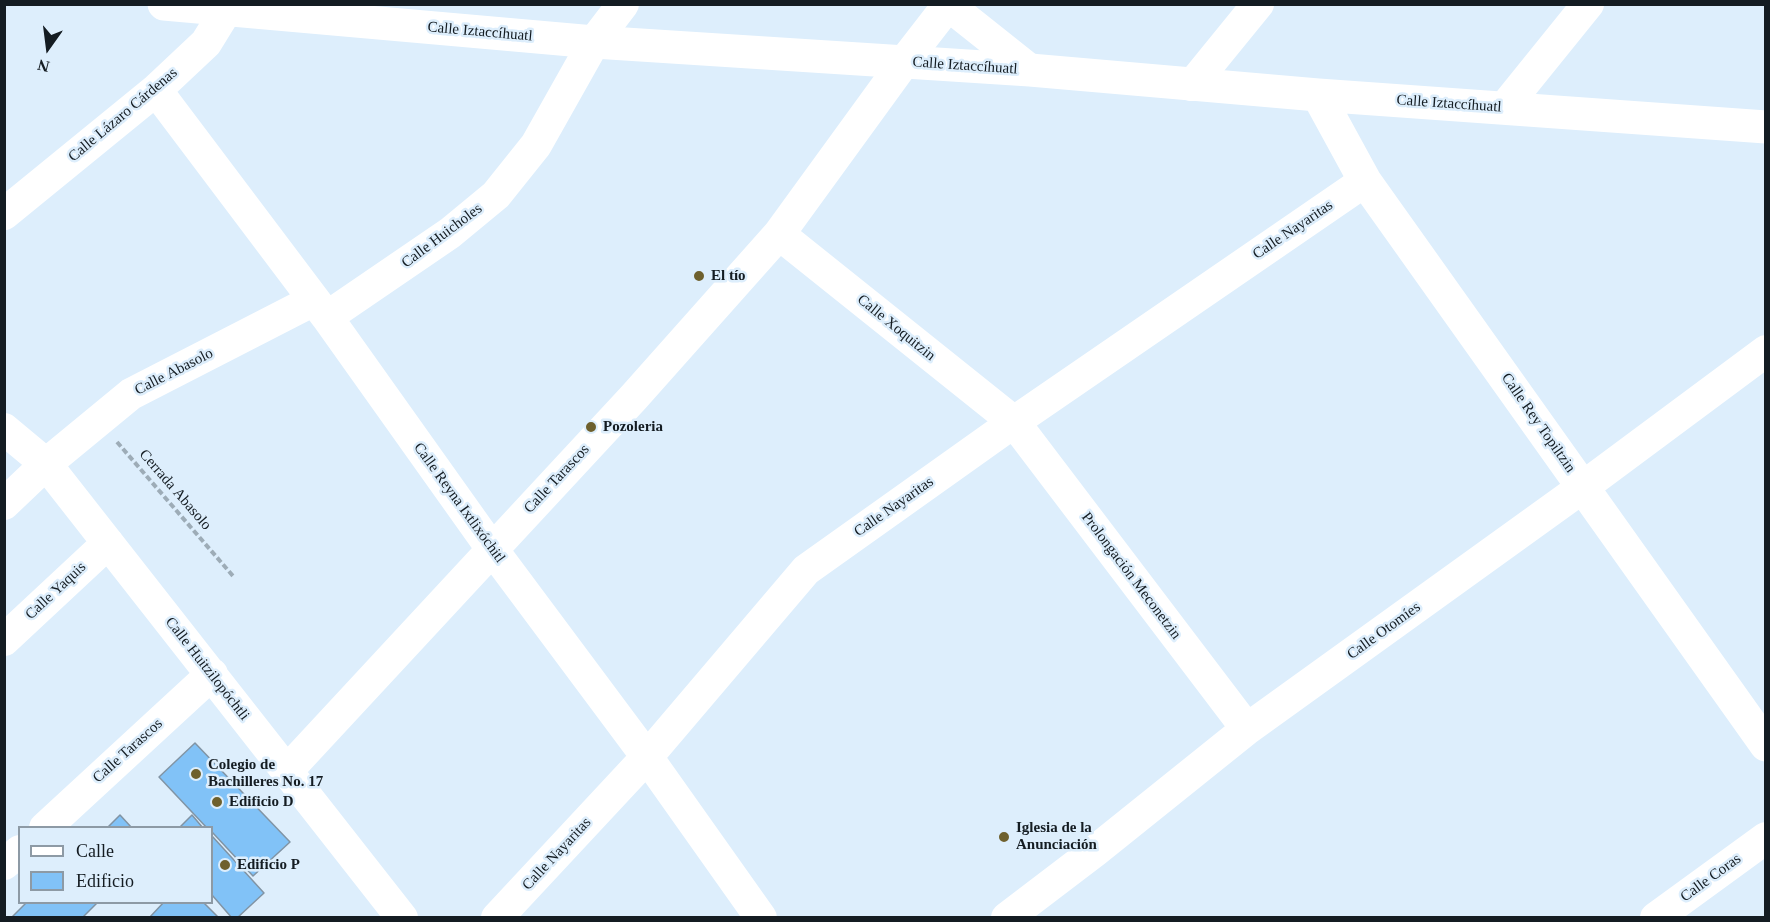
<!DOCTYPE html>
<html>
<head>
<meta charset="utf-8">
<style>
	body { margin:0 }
	#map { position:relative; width:1770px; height:922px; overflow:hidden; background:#ddeefc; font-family:"Times New Roman",serif }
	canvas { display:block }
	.frame { position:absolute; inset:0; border:6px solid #141c22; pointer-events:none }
	.legend { position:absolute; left:18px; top:826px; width:195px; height:78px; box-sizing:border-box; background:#ddeefc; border:2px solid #8d9aa5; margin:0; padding:8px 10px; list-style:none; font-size:18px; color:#141c22 }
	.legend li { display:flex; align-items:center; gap:12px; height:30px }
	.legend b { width:30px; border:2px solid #8d9aa5 }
	.north { position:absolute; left:18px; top:18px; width:60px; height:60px; -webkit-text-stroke:4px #ddeefc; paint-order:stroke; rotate:194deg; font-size:16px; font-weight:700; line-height:24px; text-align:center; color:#141c22 }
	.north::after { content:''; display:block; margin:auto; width:21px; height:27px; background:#141c22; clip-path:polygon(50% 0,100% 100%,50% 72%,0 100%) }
</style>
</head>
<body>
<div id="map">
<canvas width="1770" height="922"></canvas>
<div class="frame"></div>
<ul class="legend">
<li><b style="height:8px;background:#fff"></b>Calle</li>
<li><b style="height:16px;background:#81c2f7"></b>Edificio</li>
</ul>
<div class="north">N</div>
</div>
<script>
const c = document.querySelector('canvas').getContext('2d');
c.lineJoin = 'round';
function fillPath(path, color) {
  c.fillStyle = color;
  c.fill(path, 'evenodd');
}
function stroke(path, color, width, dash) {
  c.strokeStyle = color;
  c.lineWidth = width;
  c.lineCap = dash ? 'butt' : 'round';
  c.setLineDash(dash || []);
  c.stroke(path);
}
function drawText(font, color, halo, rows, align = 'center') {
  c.font = font + ' "Times New Roman",serif';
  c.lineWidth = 5;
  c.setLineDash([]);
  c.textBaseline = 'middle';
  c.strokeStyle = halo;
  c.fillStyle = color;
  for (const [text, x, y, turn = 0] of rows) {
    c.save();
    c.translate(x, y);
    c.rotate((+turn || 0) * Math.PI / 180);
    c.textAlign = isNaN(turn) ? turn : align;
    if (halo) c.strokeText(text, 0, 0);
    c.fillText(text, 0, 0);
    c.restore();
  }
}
const building = new Path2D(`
	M195,743L290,842L253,876L212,832V828H207L159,777Z
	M120,815L132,828H107Z
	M192,815L203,828H179Z
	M212,836L264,893L237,918H232L212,895Z
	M27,902H98L82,918H11Z
	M164,902H203L218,917L149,918Z`);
const path = new Path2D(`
	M117,442L233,576`);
const minor = new Path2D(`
	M947,4L1030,70
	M1192,85L1258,4
	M156,90L327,317L492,549L647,757L761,918
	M1504,108L1588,4
	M4,214L156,90L206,43L230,4
	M779,234L1014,422L1247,729
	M327,317L450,233L496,195L536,145L594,42L623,4
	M4,429L46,464L402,918
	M4,504L46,464L131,394L314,300
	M4,640L108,543
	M286,772L634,397L779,234L904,62L949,4
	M45,828L212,674
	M4,864L20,851
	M497,918L647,757L806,570L1014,422L1365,181
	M1007,918L1095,851L1247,729L1583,487L1766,351
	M1656,918L1766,838`);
const tertiary = new Path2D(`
	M164,4L594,42L1030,70L1318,95L1766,127
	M1318,95L1365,181L1766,745`);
const markers = [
	[699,276,6,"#6e602d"],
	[591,427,6,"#6e602d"],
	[196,774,6,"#6e602d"],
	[217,802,6,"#6e602d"],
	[1004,837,6,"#6e602d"],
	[225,865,6,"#6e602d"]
];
const streetNames = [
	["Calle Iztaccíhuatl",480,32,5],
	["Calle Iztaccíhuatl",965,66,4],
	["Calle Iztaccíhuatl",1449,104,4],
	["Calle Lázaro Cárdenas",123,115,-40],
	["Calle Nayaritas",1293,230,-34],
	["Calle Huicholes",442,236,-37],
	["Calle Xoquitzin",896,328,39],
	["Calle Abasolo",174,372,-27],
	["Calle Rey Topiltzin",1538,423,55],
	["Calle Tarascos",557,479,-47],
	["Cerrada Abasolo",175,490,49],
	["Calle Reyna Ixtlixóchitl",459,503,54],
	["Calle Nayaritas",894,507,-35],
	["Prolongación Meconetzin",1131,576,53],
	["Calle Yaquis",56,591,-43],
	["Calle Otomíes",1384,631,-36],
	["Calle Huitzilopóchtli",207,669,52],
	["Calle Tarascos",128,751,-42],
	["Calle Nayaritas",557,854,-47],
	["Calle Coras",1711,878,-36]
];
const poiNames = [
	["El tío",711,276],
	["Pozoleria",603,427],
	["Colegio de",208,765],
	["Bachilleres No. 17",208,782],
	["Edificio D",229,802],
	["Iglesia de la",1016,828],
	["Anunciación",1016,845],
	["Edificio P",237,865]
];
fillPath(building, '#81c2f7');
stroke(building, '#8194a4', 1.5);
stroke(path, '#9dacb7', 4, [6, 3]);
stroke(minor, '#fff', 32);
stroke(tertiary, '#fff', 33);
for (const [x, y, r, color] of markers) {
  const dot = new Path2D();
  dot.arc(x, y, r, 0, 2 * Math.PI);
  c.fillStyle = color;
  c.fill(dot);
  stroke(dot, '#ddeefc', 2);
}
drawText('15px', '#141c22', '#ddeefc', streetNames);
drawText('bold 15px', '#141c22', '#ddeefc', poiNames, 'left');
</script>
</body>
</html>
